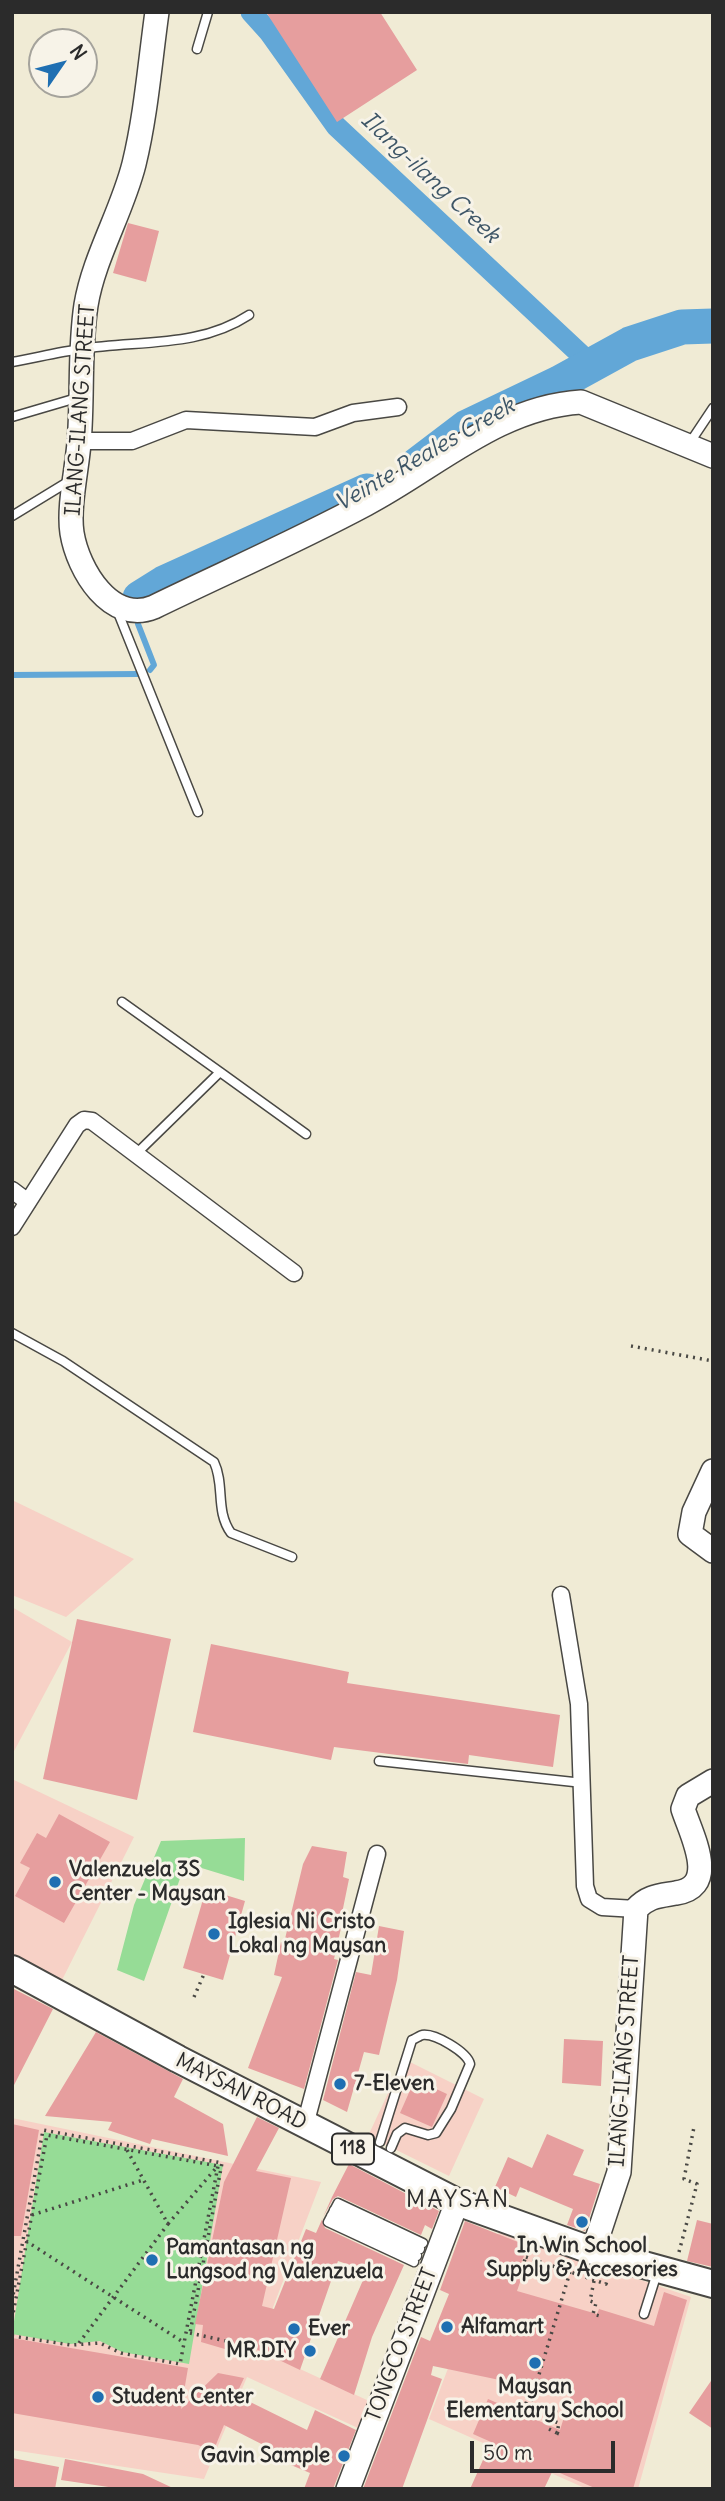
<!DOCTYPE html>
<html>
<head>
<meta charset="utf-8">
<style>
	body { margin:0 }
	#map { position:relative; width:725px; height:2501px; overflow:hidden; background:#f0ebd5; font-family:Delius,sans-serif }
	canvas { display:block }
	.frame { position:absolute; inset:0; border:14px solid #2b2b2b; pointer-events:none }
	.north { position:absolute; left:28px; top:28px; width:70px; height:70px; box-sizing:border-box; background:#f7f3e8; border:2px solid #a5a39c; border-radius:50%; rotate:55deg; font-size:19px; font-weight:700; line-height:28px; text-align:center; color:#2b2b2b }
	.north::after { content:''; display:block; margin:auto; width:24px; height:32px; background:#1f6fb2; clip-path:polygon(50% 0,100% 100%,50% 72%,0 100%) }
	.scale { position:absolute; left:470px; top:2441px; width:145px; height:32px; box-sizing:border-box; border:4px solid #2b2b2b; border-top:0; padding-left:9px; font-size:21px; line-height:24px; white-space:nowrap; color:#2b2b2b; -webkit-text-stroke:5px #f7f3e8; paint-order:stroke }
</style>
</head>
<body>
<div id="map">
<canvas width="725" height="2501"></canvas>
<div class="frame"></div>
<div class="north">N</div>
<div class="scale">50 m</div>
</div>
<script>
const c = document.querySelector('canvas').getContext('2d');
c.lineJoin = 'round';
function fillPath(path, color) {
  c.fillStyle = color;
  c.fill(path, 'evenodd');
}
function stroke(path, color, width, dash) {
  c.strokeStyle = color;
  c.lineWidth = width;
  c.lineCap = dash ? 'butt' : 'round';
  c.setLineDash(dash || []);
  c.stroke(path);
}
function drawText(font, color, halo, rows, align = 'center') {
  c.font = font + ' Delius,sans-serif';
  c.lineWidth = 6;
  c.setLineDash([]);
  c.textBaseline = 'middle';
  c.strokeStyle = halo;
  c.fillStyle = color;
  for (const [text, x, y, turn = 0] of rows) {
    c.save();
    c.translate(x, y);
    c.rotate((+turn || 0) * Math.PI / 180);
    c.textAlign = isNaN(turn) ? turn : align;
    if (halo) c.strokeText(text, 0, 0);
    c.fillText(text, 0, 0);
    c.restore();
  }
}
const built = new Path2D(`
	M12,1500L134,1559L66,1617L12,1595Z
	M12,1607L72,1642L12,1755Z
	M12,1779L134,1837L61,1982L12,1956Z
	M404,2059L484,2099L449,2176L368,2136Z
	M12,2118L321,2182L257,2349L369,2401L358,2428L247,2377L204,2479L12,2450Z
	M499,2232L691,2297L638,2489H587L429,2419Z`);
const green = new Path2D(`
	M245,1838L244,1881L195,1866L184,1867L144,1981L117,1970L134,1905L161,1841Z
	M44,2132L223,2165L189,2364L122,2352L100,2341L70,2344L12,2334Z`);
const stream = new Path2D(`
	M138,624L154,665L150,670
	M12,675L138,674`);
const canal = new Path2D(`
	M251,12L269,32L336,126L592,365`);
const river = new Path2D(`
	M417,465L467,427L559,383L630,344L682,327L713,326
	M140,598L164,583L367,491`);
const building = new Path2D(`
	M266,12H380L417,70L337,122Z
	M128,223L159,231L146,282L113,273Z
	M77,1619L171,1639L137,1800L43,1779Z
	M211,1644L349,1672L347,1683L560,1715L553,1767L469,1755L468,1764L334,1747L331,1760L193,1732Z
	M59,1814L110,1842L64,1923L15,1896L30,1868L20,1863L37,1833L46,1838Z
	M312,1846L347,1852L343,1877L349,1879L339,1928H341L334,1959L338,1960L304,2089L248,2068L282,1977L274,1975L281,1942L284,1943L303,1864Z
	M206,1889L245,1901L223,1980L183,1968Z
	M379,1926L404,1931L397,1980L379,2055L364,2052L347,2112L323,2100L356,1972L371,1975Z
	M12,1988L53,2009L12,2089Z
	M96,2032L183,2079L174,2097L223,2124L228,2156L152,2139L150,2144L108,2130L112,2122L45,2116Z
	M564,2039L603,2041L601,2086L562,2083Z
	M415,2079L447,2094L432,2127L400,2113Z
	M257,2117L279,2128L256,2171L291,2178L262,2306L274,2309L306,2229L316,2233L332,2197L349,2164L439,2211L432,2229L425,2225L421,2235L338,2196L333,2199L322,2219L325,2228L404,2265L372,2337L354,2395L320,2379L367,2271L338,2261L300,2370L254,2348L252,2357L201,2342L203,2325L195,2324L224,2182Z
	M12,2124L39,2130L21,2236H12Z
	M547,2134L584,2150L573,2175L600,2184L585,2231L567,2225L573,2209L520,2187L516,2197L495,2187L508,2157L532,2168Z
	M697,2220L713,2224V2267L687,2261Z
	M465,2221L528,2246L521,2263L526,2265L517,2291L597,2314L599,2309L654,2326L664,2292L687,2300L633,2489H597L553,2470L544,2489H470L491,2442L473,2434L488,2399L560,2430L571,2395L433,2366L431,2375L442,2379L402,2489H363L421,2337L430,2341L449,2294L440,2290Z
	M12,2338L188,2368L181,2409L218,2373L244,2378L236,2395L307,2430L315,2410L356,2430L333,2489H304L310,2473L291,2465L293,2460L224,2425L213,2452L198,2445L12,2413Z
	M713,2378V2429L689,2413Z
	M12,2458L59,2467L55,2489H12Z
	M65,2459L143,2474L175,2489H122L61,2480Z`);
const path = new Path2D(`
	M631,1346L713,1361
	M194,1997L204,1974
	M32,2215L143,2180
	M168,2224L217,2167
	M26,2241L183,2342
	M679,2252L697,2184L684,2179L694,2127
	M526,2257L606,2284L608,2278
	M522,2268L526,2256
	M594,2281L590,2301L596,2303L593,2314L600,2316
	M12,2301L43,2130L222,2163L190,2333
	M12,2319L47,2135L218,2166
	M190,2333L244,2345L253,2355
	M12,2336L71,2345L100,2343L121,2353L180,2364L218,2166
	M79,2343L168,2224L127,2150
	M531,2401L570,2272
	M556,2410L553,2421L559,2423L557,2433L562,2435
	M522,2417L527,2400
	M549,2429L557,2433`);
const lane = new Path2D(`
	M197,49L208,12
	M12,362C35,358 58,352 81,349C139,340 199,348 249,315
	M12,417L80,397
	M689,444L713,408
	M12,516L71,480
	M117,610L198,812
	M122,1002L220,1072L136,1154
	M220,1072L306,1134
	M12,1333L63,1361L214,1462C225,1485 215,1511 231,1533L292,1557
	M379,1761L583,1783
	M380,2142L412,2040C413,2040 421,2035 422,2035C435,2033 467,2052 470,2064L451,2109L436,2133L428,2135L405,2128L397,2134L391,2148
	M334,2210L420,2249
	M331,2216L417,2256
	M414,2262L328,2222L338,2203L423,2243
	M644,2314L657,2273`);
const street = new Path2D(`
	M80,441H132L186,420L315,427L353,413L398,407
	M12,1190L28,1202
	M12,1227L77,1125L84,1120L92,1121L294,1273
	M561,1595L579,1704L585,1886L589,1899L602,1907L636,1909
	M305,2125L377,1854`);
const secondary = new Path2D(`
	M157,12C150,62 146,115 134,164C122,212 94,257 86,305C79,351 83,397 79,443C77,469 68,508 72,533C78,570 111,625 154,607C224,573 297,541 366,504C435,468 498,407 581,402L713,456
	M713,1471L694,1512L690,1534L713,1551
	M593,2251L619,2172L636,1909C648,1896 659,1896 676,1893C720,1887 691,1834 683,1809L688,1796L713,1781
	M348,2489L457,2202`);
const primary = new Path2D(`
	M12,1969L178,2059L457,2202L593,2251L713,2284`);
const markers = [
	[55,1882,7,"#1f6fb2"],
	[214,1934,7,"#1f6fb2"],
	[340,2084,7,"#1f6fb2"],
	[582,2222,7,"#1f6fb2"],
	[152,2260,7,"#1f6fb2"],
	[447,2327,7,"#1f6fb2"],
	[294,2329,7,"#1f6fb2"],
	[310,2351,7,"#1f6fb2"],
	[535,2363,7,"#1f6fb2"],
	[98,2397,7,"#1f6fb2"],
	[344,2456,7,"#1f6fb2"]
];
const shields = [
	[353,2149,42]
];
const shieldNames = [
	["118",353,2149]
];
const streetNames = [
	["ILANG-ILANG STREET",81,410,-86],
	["ILANG-ILANG STREET",625,2061,-86],
	["MAYSAN ROAD",241,2092,27],
	["TONGCO STREET",402,2345,-69]
];
const poiNames = [
	["Valenzuela 3S",69,1870],
	["Center - Maysan",69,1894],
	["Iglesia Ni Cristo",228,1922],
	["Lokal ng Maysan",228,1946],
	["7-Eleven",354,2084],
	["In Win School",582,2246,"center"],
	["Supply & Accesories",582,2270,"center"],
	["Pamantasan ng",166,2248],
	["Lungsod ng Valenzuela",166,2272],
	["Alfamart",461,2327],
	["Ever",308,2329],
	["MR.DIY",296,2351,"right"],
	["Maysan",535,2387,"center"],
	["Elementary School",535,2411,"center"],
	["Student Center",112,2397],
	["Gavin Sample",330,2456,"right"]
];
const waterNames = [
	["Ilang-ilang Creek",430,178,43],
	["Veinte Reales Creek",425,455,-30]
];
const quarterNames = [
	["MAYSAN",458,2200]
];
fillPath(built, '#f7d1c6');
fillPath(green, '#96dc96');
stroke(stream, '#62a7d7', 6);
stroke(canal, '#62a7d7', 21);
stroke(river, '#62a7d7', 35);
fillPath(building, '#e69e9e');
stroke(lane, '#494844', 11);
stroke(street, '#494844', 19);
stroke(secondary, '#494844', 26);
stroke(primary, '#494844', 30);
stroke(path, '#494844', 3.5, [2, 5]);
stroke(lane, '#fff', 8);
stroke(street, '#fff', 16);
stroke(secondary, '#fff', 23);
stroke(primary, '#fff', 26);
for (const [x, y, r, color] of markers) {
  const dot = new Path2D();
  dot.arc(x, y, r, 0, 2 * Math.PI);
  c.fillStyle = color;
  c.fill(dot);
  stroke(dot, '#f7f3e8', 2.5);
}
for (const [x, y, w] of shields) {
  const box = new Path2D();
  box.roundRect(x - w / 2, y - 15.5, w, 31, 5);
  c.fillStyle = '#f7f3e8';
  c.fill(box);
  stroke(box, '#2b2b2b', 2);
}
drawText('bold 19px', '#2b2b2b', null, shieldNames);
drawText('21px', '#2b2b2b', '#f7f3e8', streetNames);
drawText('bold 21px', '#2b2b2b', '#f7f3e8', poiNames, 'left');
drawText('italic 23px', '#3e5667', '#f7f3e8', waterNames);
c.letterSpacing = '2px';
drawText('24px', '#2b2b2b', '#f7f3e8', quarterNames);
c.letterSpacing = '0px';
</script>
</body>
</html>
